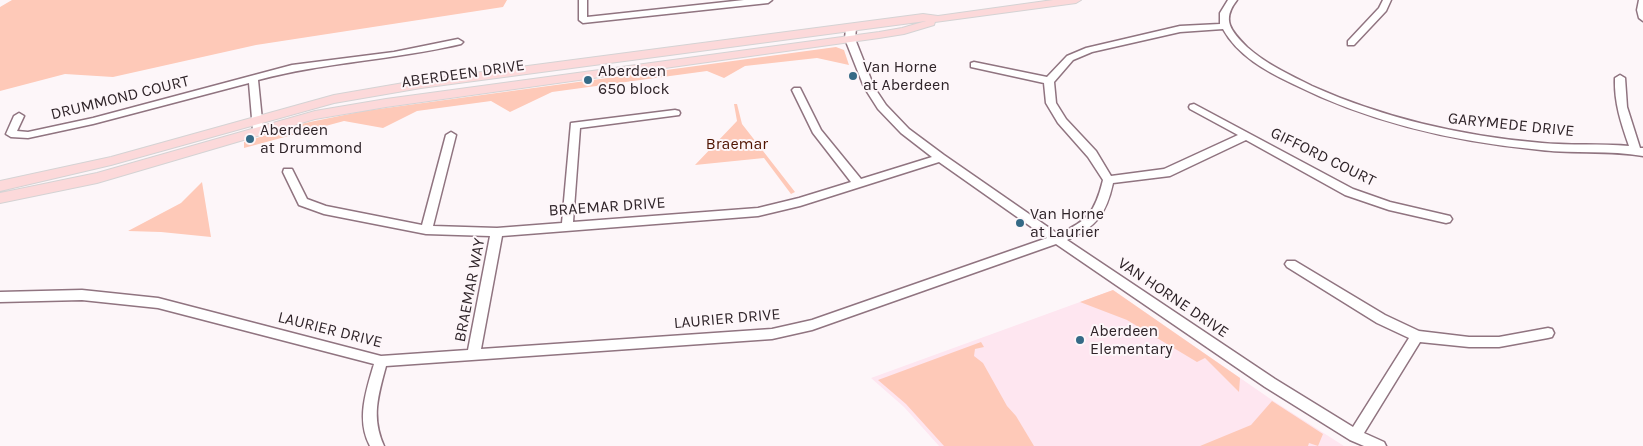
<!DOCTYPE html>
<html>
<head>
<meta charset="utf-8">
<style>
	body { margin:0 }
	canvas { display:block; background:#fdf6f9 }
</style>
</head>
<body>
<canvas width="1643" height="446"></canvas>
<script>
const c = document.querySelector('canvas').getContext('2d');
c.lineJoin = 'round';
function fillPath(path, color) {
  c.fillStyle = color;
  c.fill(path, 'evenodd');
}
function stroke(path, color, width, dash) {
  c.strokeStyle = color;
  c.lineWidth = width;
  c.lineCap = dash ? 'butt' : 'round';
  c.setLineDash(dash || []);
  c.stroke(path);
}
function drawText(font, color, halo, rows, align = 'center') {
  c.font = font + ' Karla,sans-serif';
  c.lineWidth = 4;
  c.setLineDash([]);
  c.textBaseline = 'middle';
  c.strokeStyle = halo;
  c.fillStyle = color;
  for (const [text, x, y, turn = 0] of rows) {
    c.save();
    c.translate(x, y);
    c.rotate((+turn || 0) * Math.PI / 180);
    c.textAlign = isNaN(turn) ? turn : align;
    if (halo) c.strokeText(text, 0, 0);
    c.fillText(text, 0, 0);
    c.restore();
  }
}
const built = new Path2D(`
	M1113,290L1272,400L1344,446H939L904,407L871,378Z`);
const green = new Path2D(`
	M12,0H507L503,7L256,45L113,77L65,74L0,91V7Z
	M836,47L844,50L849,65L817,58L745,66L724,78L707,71L552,92L510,112L491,101L417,111L383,128L344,121L244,148V142L305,123L364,111Z
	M734,104H737L742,124L795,192L791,194L764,158L695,165L737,121Z
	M202,182L211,237L161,232L128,231L181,203Z
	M1113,290L1240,378L1239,392L1205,358L1197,362L1127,320L1080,302Z
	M981,342L984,347L975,349L974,356L983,363L1007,406L1016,416L1034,446H944L906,404L878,380Z
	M1272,401L1323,434L1318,446L1309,443L1308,446H1200L1251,425Z`);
const minor = new Path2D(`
	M579,0H587V17L744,0H772L768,3L583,23L579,20Z
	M1228,0H1237C1221,20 1231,31 1247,47C1266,64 1290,75 1312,86C1386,119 1462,136 1542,143C1571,146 1600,143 1629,146C1621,123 1614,102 1615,78L1620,75L1625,78L1627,107L1640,148H1643V156C1609,150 1575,154 1541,150C1455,142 1371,123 1293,84C1266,71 1238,56 1223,29L1180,32L1092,52L1073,60L1054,82L1056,103L1066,119L1096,151L1111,176L1164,169L1238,135L1190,109L1189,107L1190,105L1194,104L1353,189L1390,202L1450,216L1452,219L1450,222L1446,223L1389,210L1345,195L1246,140L1170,176L1113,183C1106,215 1096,227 1067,240L1275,379L1353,427L1409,338L1377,323L1287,267L1285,264L1287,261H1295L1385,315L1419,331L1469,337H1499L1548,328L1552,329L1554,333L1552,337L1548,338L1499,347H1469L1420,342L1364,433L1384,442L1386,446H1364L1350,440L1265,387L1056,244L812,330L772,339L386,366C378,396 371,417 384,446H370C356,420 366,391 374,364L158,308L82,300L0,302V292L82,290L158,298L381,356L468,350L490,236L426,234L324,214L299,205L283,172L284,169H292L307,199L326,206L422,225L446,135L451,132L456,135L433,226L497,228L562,223L571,123L675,110L679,111L680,113L679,115L580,128L573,222L758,208L799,198L851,182L813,133L792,90L794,88H800L821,130L861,179L932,157L901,133L878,109L864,87L845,39L846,28L851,25L856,28L855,39L874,87L886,105L909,129L944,155L1058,234C1088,221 1095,212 1103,180L1088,157L1058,123L1046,103L1044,83L971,67V63L974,62L1047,77L1067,56L1086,48L1180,26L1220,24V13ZM939,162L1047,238L812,320L772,329L481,349L502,236L758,216L800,206Z
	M1383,0H1391L1386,11L1354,45H1348V41L1379,8Z
	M1639,0H1643V21L1639,18L1637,10Z
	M458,39L463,42L461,44C394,60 325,62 258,80L263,130L258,133L253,130L249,83L93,124L28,138L11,137L6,134L14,116L19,113L24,116L17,131L28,132L93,118L292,65L394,52Z`);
const major = new Path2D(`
	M1053,0H1081L1076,3L935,22L934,25L904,34L879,38L386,107L315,119L97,183L0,203V193L97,173L315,111L386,99L879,32L902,28L926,21L421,88L334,103L111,165L0,191V181L111,157L334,95L421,80L923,14L938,16Z`);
const markers = [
	[853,76,5,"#356a86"],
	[588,80,5,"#356a86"],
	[250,139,5,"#356a86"],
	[1020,223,5,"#356a86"],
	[1080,340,5,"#356a86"]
];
const poiNames = [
	["Van Horne",863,67],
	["at Aberdeen",863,85],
	["Aberdeen",598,71],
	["650 block",598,89],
	["Aberdeen",260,130],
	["at Drummond",260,148],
	["Van Horne",1030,214],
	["at Laurier",1030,232],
	["Aberdeen",1090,331],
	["Elementary",1090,349]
];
const streetNames = [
	["ABERDEEN DRIVE",463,74,-8],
	["DRUMMOND COURT",120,98,-14],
	["GARYMEDE DRIVE",1511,125,6],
	["GIFFORD COURT",1323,157,26],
	["BRAEMAR DRIVE",607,207,-4],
	["BRAEMAR WAY",470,290,-79],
	["VAN HORNE DRIVE",1173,298,34],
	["LAURIER DRIVE",727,319,-5],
	["LAURIER DRIVE",330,330,14]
];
const parkNames = [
	["Braemar",737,144]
];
fillPath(built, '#fee6f0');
fillPath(green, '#fec9b8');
stroke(minor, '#907480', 3);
stroke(major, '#d5d3d4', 2);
fillPath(minor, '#fff');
fillPath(major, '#fcd9da');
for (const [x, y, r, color] of markers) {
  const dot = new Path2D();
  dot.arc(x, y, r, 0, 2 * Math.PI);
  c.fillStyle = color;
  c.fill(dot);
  stroke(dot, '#fdf6f9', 2);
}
drawText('16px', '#2f2429', '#fdf6f9', poiNames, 'left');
drawText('16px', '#2f2429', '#fdf6f9', streetNames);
drawText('16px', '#501400', '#fdf6f9', parkNames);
</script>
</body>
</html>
